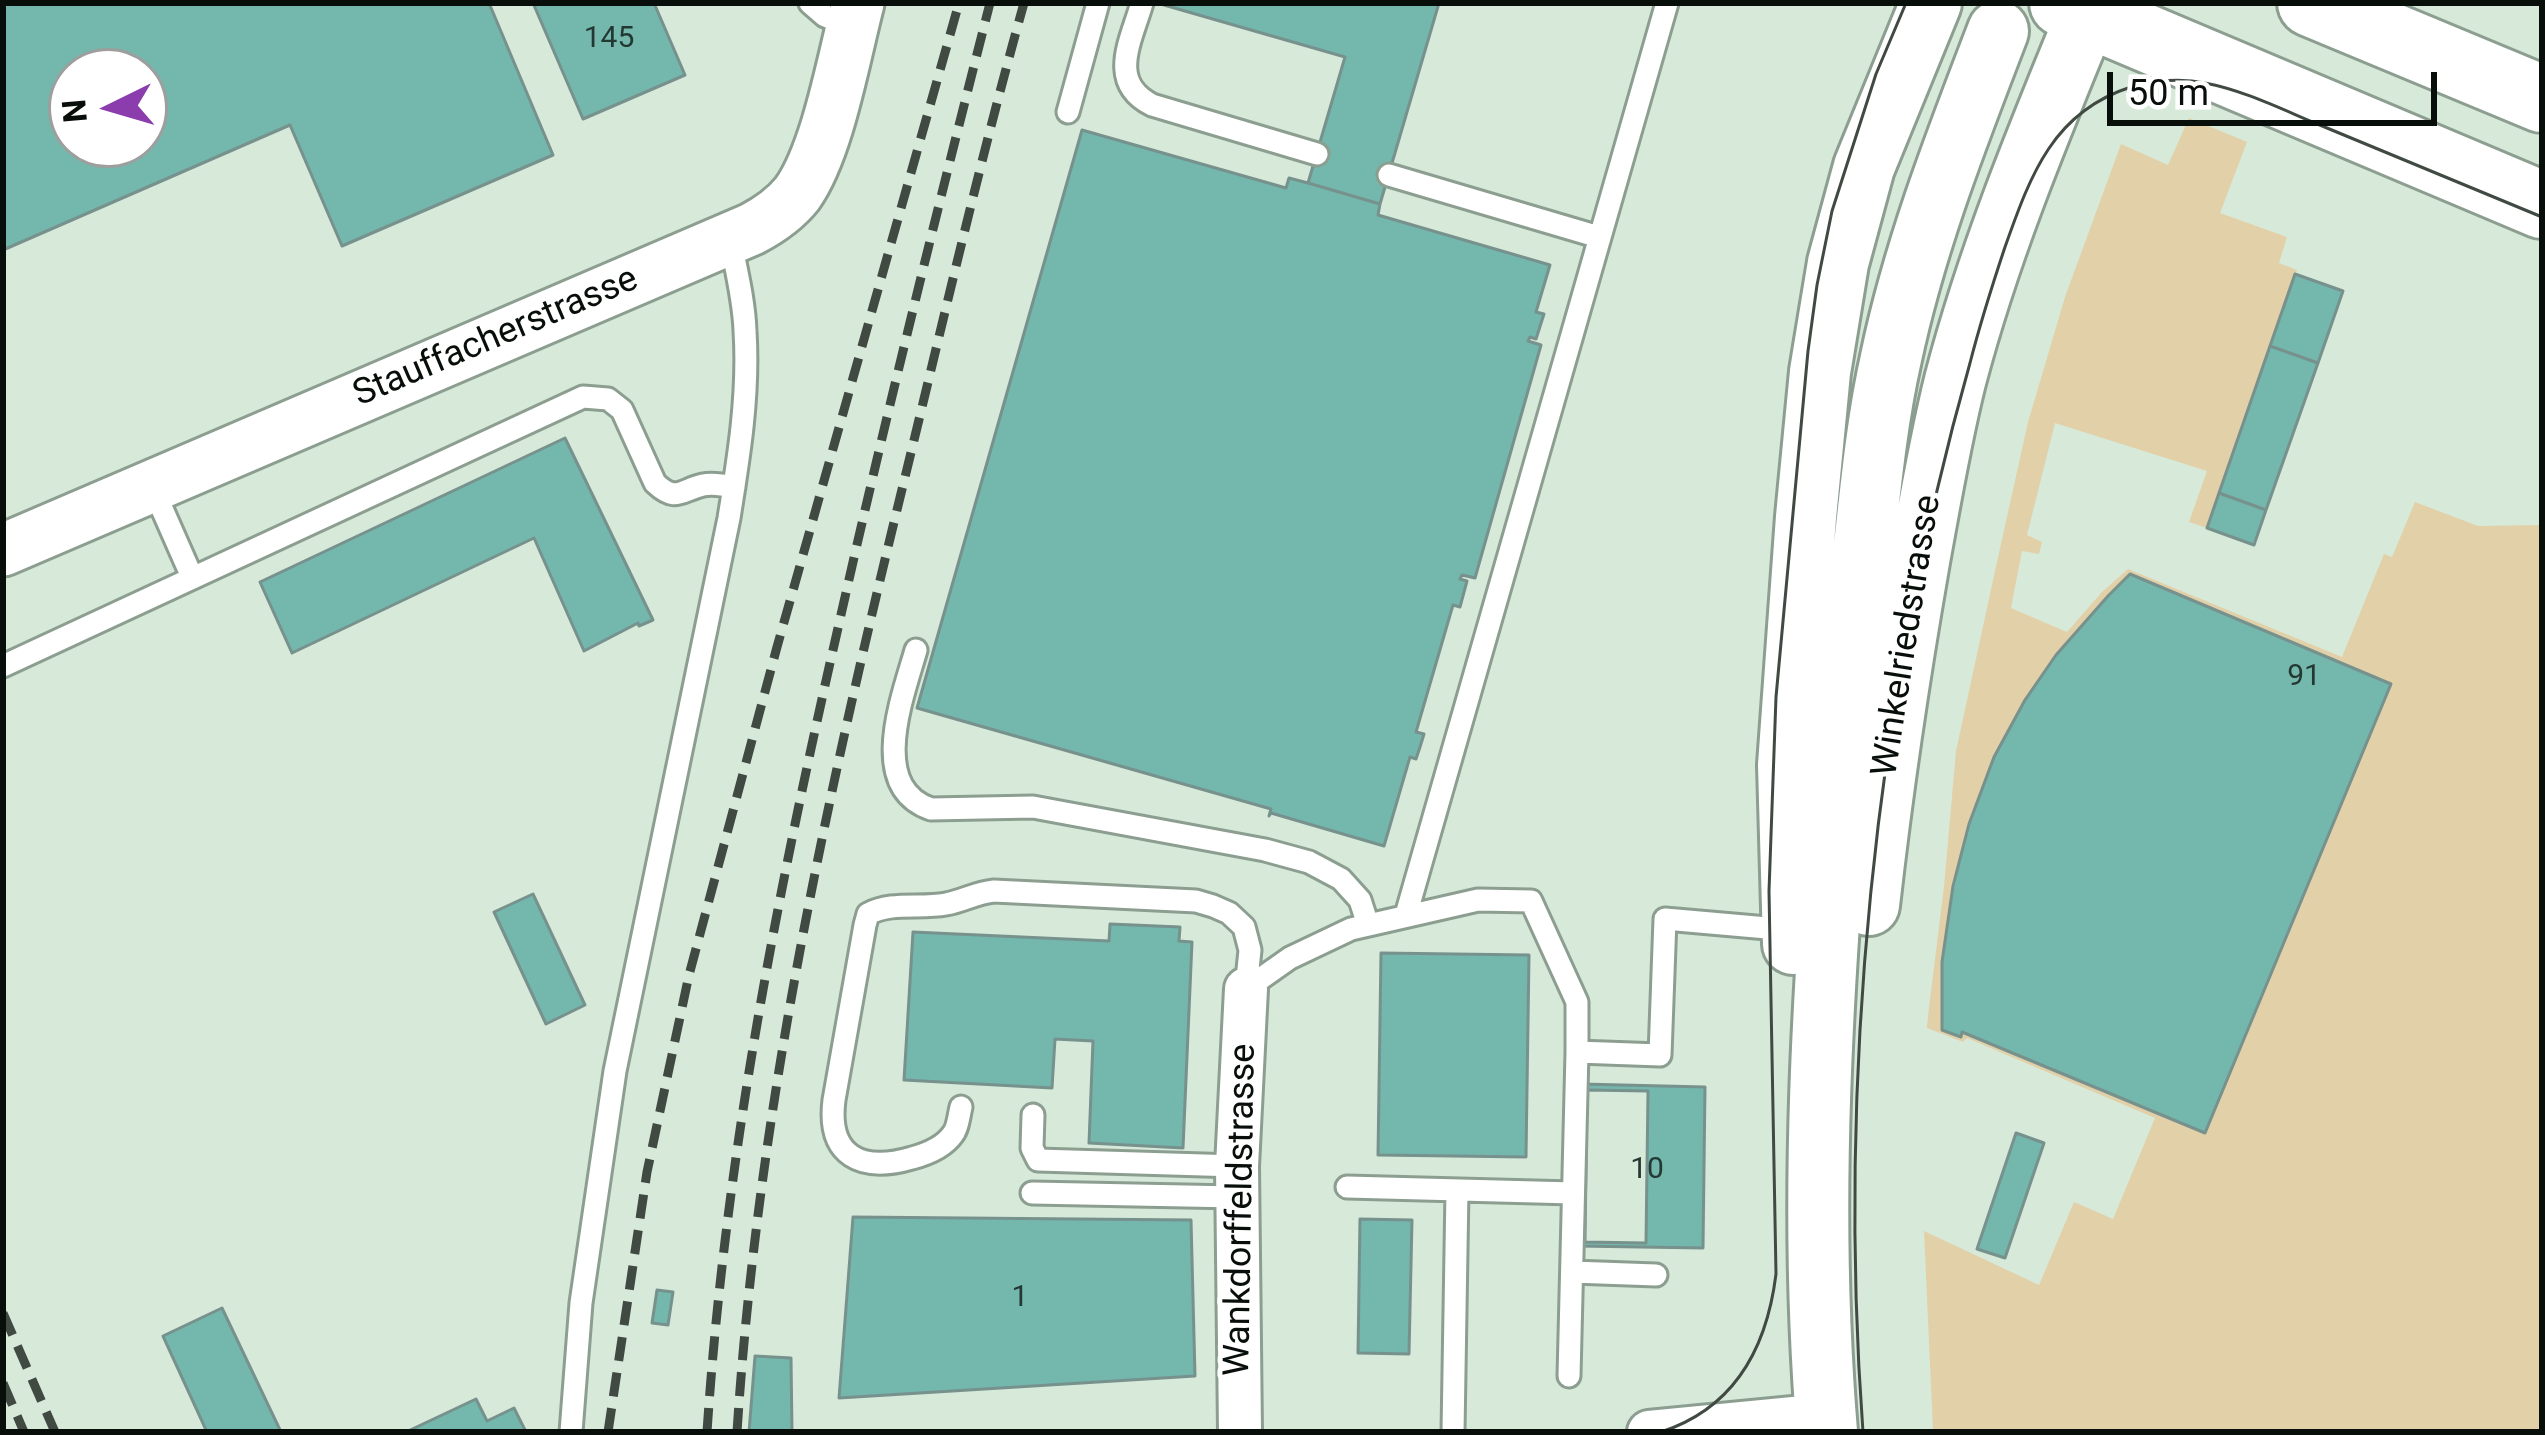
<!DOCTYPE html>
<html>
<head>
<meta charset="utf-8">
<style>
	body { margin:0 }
	#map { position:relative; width:2545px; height:1435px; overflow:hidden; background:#d7eada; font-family:Roboto,sans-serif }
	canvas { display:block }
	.frame { position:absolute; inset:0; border:6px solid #080e09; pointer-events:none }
	.north { position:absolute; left:48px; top:48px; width:120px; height:120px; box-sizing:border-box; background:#fff; border:3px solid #9c9f9d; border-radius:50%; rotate:265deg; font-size:33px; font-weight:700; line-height:48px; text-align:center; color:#080e09 }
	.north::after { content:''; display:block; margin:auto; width:42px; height:54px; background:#8b3dad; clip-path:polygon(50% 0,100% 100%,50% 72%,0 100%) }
	.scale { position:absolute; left:2107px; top:72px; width:330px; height:54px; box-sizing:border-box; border:6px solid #080e09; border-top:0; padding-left:15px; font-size:36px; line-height:42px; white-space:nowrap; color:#080e09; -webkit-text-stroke:9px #fff; paint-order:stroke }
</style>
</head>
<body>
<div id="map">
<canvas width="2545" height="1435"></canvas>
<div class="frame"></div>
<div class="north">N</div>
<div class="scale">50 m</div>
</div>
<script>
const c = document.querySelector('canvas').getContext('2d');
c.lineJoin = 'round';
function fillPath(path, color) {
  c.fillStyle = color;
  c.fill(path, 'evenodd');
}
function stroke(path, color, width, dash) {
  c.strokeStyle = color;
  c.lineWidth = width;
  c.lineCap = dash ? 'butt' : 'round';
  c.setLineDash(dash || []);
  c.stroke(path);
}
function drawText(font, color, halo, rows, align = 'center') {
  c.font = font + ' Roboto,sans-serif';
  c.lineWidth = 10;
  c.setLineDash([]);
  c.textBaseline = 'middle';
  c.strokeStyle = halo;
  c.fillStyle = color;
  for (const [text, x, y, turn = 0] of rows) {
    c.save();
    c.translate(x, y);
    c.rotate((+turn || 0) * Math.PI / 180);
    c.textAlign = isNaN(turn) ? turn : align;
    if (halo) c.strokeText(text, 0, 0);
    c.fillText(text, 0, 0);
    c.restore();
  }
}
const green = new Path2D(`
	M2189,118L2247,142L2220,213L2287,237L2279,263L2297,270L2207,528L2189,522L2207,471L2055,423L2027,535L2042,542L2039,554L2022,551L2011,608L2067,632L2102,592L2128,569L2342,657L2384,554L2392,557L2415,502L2478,526L2542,525V1432H1933L1924,1231L2039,1285L2074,1202L2113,1219L2155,1118L1967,1038L1963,1042L1927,1028L1928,1016L1944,886L1956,751L1995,571L2028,422L2065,297L2121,144L2168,165Z`);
const building = new Path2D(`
	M3,3H489L553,155L342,246L290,125L3,250ZM72,72H144V144H72Z
	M533,3H654L685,75L583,119Z
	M1157,3H1439L1380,204L1308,183L1345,57Z
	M1082,130L1286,188L1289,178L1308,183L1380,204L1378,215L1550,265L1536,312L1544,314L1536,339L1530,337L1528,341L1541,345L1475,578L1462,575L1460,579L1467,581L1460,607L1453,605L1416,732L1424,734L1420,747L1416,759L1410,757L1384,846L1271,813L1269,816L1271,809L917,708Z
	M2295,274L2343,291L2318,363L2270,346Z
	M2270,346L2318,363L2266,510L2219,493Z
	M565,438L653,620L639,626L638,623L584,651L534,538L292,653L260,582Z
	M2219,493L2266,510L2254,545L2207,528Z
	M2130,574L2391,684L2205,1133L1962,1032L1961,1037L1942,1030V962L1953,886L1969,824L1994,757L2025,700L2056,655L2108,596Z
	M533,894L585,1005L546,1024L494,912Z
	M1110,924L1180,927L1179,941L1192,942L1183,1148L1089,1143L1093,1041L1055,1039L1052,1088L904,1080L913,932L1109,941Z
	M1381,953L1529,955L1526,1157L1378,1155Z
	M1581,1084L1705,1087L1703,1248L1577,1246Z
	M1587,1090L1648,1091L1646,1243L1585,1242Z
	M2016,1133L2044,1143L2005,1258L1977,1249Z
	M853,1217L1191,1220L1195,1376L839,1398Z
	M1360,1219L1412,1220L1409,1354L1358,1353Z
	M657,1290L673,1292L668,1325L652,1323Z
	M222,1308L281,1432H207L163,1336Z
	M755,1356L791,1358L792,1432H749Z
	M476,1399L487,1421L514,1408L526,1432H406Z`);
const service = new Path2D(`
	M810,3L825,16L852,26
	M1142,3C1131,41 1107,82 1152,105L1317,154
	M1068,112L1098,3
	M1389,175L1599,237
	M152,486L192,577
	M916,650C903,696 867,787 931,809L1033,807L1265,850L1309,862L1341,879L1360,900L1368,925
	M3,666L583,397L608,399L622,410L655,483C676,503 681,490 703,485C713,483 724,485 734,487
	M1406,915L1667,3
	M1246,989L1290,958L1351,929L1478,900L1531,901L1577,1002V1052L1660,1055L1665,919L1790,930
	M961,1107C959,1115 958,1128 953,1134C944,1147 927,1154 912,1158C861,1173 827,1156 834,1100L865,925L868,914C892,901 920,909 946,904C963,901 975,893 994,891L1196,901L1213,906L1229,913L1244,927L1250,950L1246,989
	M1033,1115L1032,1148L1038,1160L1237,1166
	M1347,1187L1573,1193
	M1032,1193L1237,1197
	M1572,1272L1656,1275
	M1569,1376L1577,1052
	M571,1432L581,1303L615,1071L729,518C739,456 749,394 745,331C744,300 736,269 730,238
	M1453,1432L1457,1190`);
const minor = new Path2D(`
	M1240,1432L1237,1166L1246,989
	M1649,1432L1825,1415`);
const tertiary = new Path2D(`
	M3,550L752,229C769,220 785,209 797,194C828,151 844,56 858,3`);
const secondary = new Path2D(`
	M1869,905C1882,790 1899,675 1919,561C1930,501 1940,441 1955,381C1989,251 2041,127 2092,3
	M1793,944L1788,765L1806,517L1820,372L1838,263L1864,167L1931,3
	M1827,1432C1808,1206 1823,978 1842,753C1848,684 1857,615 1864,546C1871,483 1877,420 1891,358C1915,244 1957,138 1998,31`);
const primary = new Path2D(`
	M2063,3L2542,205
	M2311,3L2542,99`);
const tram = new Path2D(`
	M1661,1432C1735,1408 1767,1347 1776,1274L1769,891L1776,697L1808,351L1817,285L1832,211L1876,74L1906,3
	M1863,1432C1837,1081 1874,702 1970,363C1980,324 1992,286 2005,247C2030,177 2052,112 2131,87C2154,80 2182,78 2205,83C2247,91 2287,112 2327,128C2399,158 2470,187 2542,217`);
const rail = new Path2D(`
	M3,1313L55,1432
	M3,1383L24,1432
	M608,1432L647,1172L689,975L777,647L959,3
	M707,1432C725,1160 777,894 838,628C885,419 937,211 990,3
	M737,1432C758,1106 829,786 907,469C945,313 981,157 1024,3`);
const numberNames = [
	["145",609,39],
	["91",2304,677],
	["10",1647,1170],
	["1",1020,1298]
];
const streetNames = [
	["Stauffacherstrasse",496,338,-23],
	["Winkelriedstrasse",1908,636,-81],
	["Wankdorffeldstrasse",1242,1210,-89]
];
fillPath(green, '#e2d0a9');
fillPath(building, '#74b7ad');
stroke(building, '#77918d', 3);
stroke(service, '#8c9e90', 27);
stroke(minor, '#8c9e90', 48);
stroke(tertiary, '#8c9e90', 57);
stroke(secondary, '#8c9e90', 66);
stroke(primary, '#8c9e90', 72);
stroke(service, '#fff', 21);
stroke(minor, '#fff', 42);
stroke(tertiary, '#fff', 51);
stroke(secondary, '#fff', 60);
stroke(primary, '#fff', 66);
stroke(tram, '#414a42', 3);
stroke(rail, '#414a42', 9, [24, 12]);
drawText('30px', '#233832', null, numberNames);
drawText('36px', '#080e09', '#fff', streetNames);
</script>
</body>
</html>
